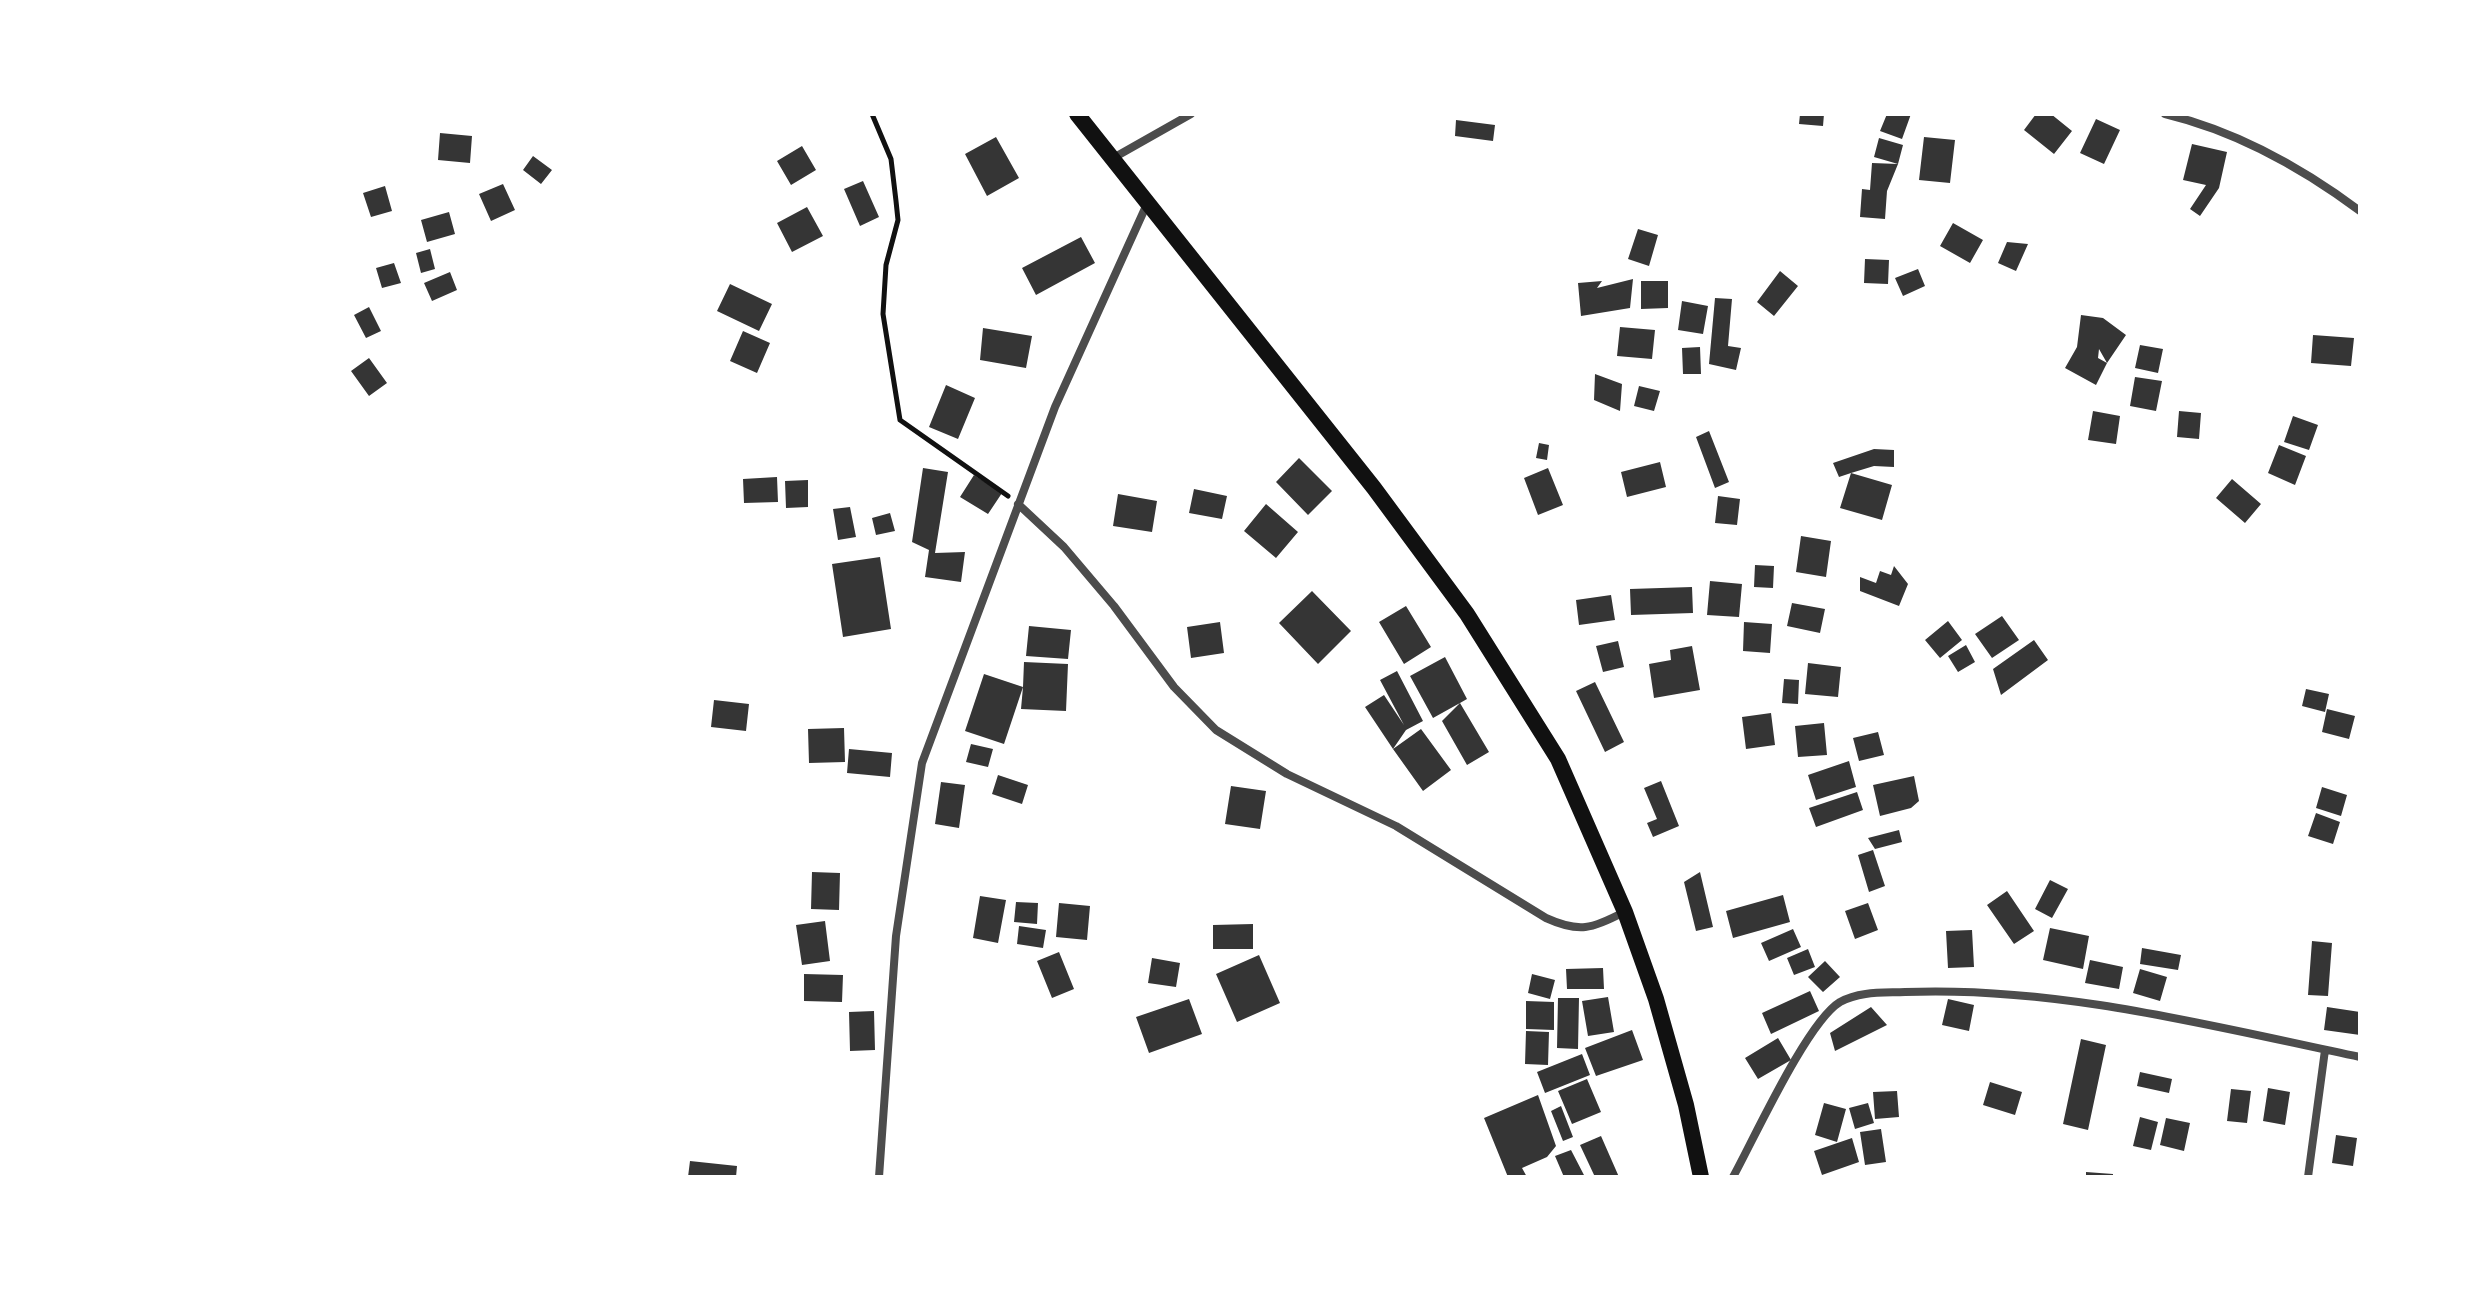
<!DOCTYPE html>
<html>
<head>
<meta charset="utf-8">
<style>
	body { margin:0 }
	#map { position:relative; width:2474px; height:1291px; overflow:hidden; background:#fff; font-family:Ubuntu,sans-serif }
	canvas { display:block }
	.frame { position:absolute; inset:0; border:116px solid #fff; pointer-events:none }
</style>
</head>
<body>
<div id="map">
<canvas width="2474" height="1291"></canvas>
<div class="frame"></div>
</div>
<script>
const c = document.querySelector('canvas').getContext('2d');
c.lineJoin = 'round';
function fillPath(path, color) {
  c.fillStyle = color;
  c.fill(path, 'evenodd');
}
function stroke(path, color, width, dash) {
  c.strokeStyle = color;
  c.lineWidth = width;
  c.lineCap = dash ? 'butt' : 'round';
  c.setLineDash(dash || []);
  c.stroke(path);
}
const building = new Path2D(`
	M1800,114H1824L1823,126L1799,124Z
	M1887,114H1911L1902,139L1880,131Z
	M2036,114H2051L2072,131L2054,154L2024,130Z
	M2096,119L2120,130L2104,164L2080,153Z
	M1456,120L1495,125L1493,141L1455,136Z
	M440,133L472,136L470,163L438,160Z
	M996,137L1019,178L987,196L965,154Z
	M1924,137L1955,140L1950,183L1919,180Z
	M1879,138L1903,145L1898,164L1874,157Z
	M2192,144L2227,152L2219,188L2200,216L2190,209L2206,185L2183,180Z
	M802,146L816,170L791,185L777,161Z
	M533,156L552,170L541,184L523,170Z
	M1872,163L1898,164L1887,191L1885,219L1860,217L1862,189L1870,190Z
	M863,181L879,217L860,226L844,189Z
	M503,184L515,210L491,221L479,194Z
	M385,186L392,211L371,217L363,193Z
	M807,207L823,236L792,252L777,223Z
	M449,212L455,234L427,242L421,220Z
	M1953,223L1983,240L1970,263L1940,246Z
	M1638,229L1658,235L1649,266L1628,259Z
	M1081,237L1095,263L1036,295L1022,268Z
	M2007,242L2028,244L2016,271L1998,263Z
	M430,249L435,269L421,273L416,253Z
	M1865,259L1889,260L1888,284L1864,283Z
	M394,263L401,283L382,288L376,268Z
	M1918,269L1925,286L1903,296L1895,278Z
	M1780,271L1798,286L1774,316L1757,302Z
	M450,272L457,290L432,301L424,283Z
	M1633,279L1630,308L1581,316L1578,283L1602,281L1597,288Z
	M1641,281H1668V308L1641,309Z
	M730,284L772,304L759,331L717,311Z
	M1715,298L1732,299L1728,346L1741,348L1736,370L1709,364Z
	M1682,301L1708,306L1703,334L1678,330Z
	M369,307L381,331L366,338L354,315Z
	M2081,315L2103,318L2126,335L2107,363L2099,349L2098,358L2107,363L2096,385L2065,368L2077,347Z
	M1620,327L1655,330L1652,359L1617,356Z
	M983,328L1032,336L1026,368L980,360Z
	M743,331L770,343L757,373L730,361Z
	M2313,335L2354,338L2351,366L2311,363Z
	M2140,345L2163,349L2158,373L2135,368Z
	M1700,347L1701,374H1683L1682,348Z
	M369,358L387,383L369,396L351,371Z
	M1595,374L1622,384L1620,411L1594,400Z
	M2135,377L2162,381L2156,411L2130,406Z
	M946,385L975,398L958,439L929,427Z
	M1639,386L1660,391L1654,411L1634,406Z
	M2093,411L2120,416L2116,444L2088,440Z
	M2179,411L2201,413L2199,439L2177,437Z
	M2293,416L2318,425L2309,450L2284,442Z
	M1709,431L1729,482L1715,488L1696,437Z
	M1539,443L1549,445L1547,460L1536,458Z
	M2279,445L2306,456L2295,485L2268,473Z
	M1874,449L1894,450V467L1874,466L1851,473L1892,485L1882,520L1840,508L1851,473L1839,477L1833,463Z
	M1299,458L1332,491L1308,515L1276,482Z
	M1660,462L1666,487L1627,497L1621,472Z
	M923,468L948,472L935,553L965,552L961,582L925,577L929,550L912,542Z
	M1548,468L1563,505L1538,515L1524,478Z
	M974,475L1002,493L988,514L960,497Z
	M777,477L778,502L744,503L743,479Z
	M2232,479L2261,504L2245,523L2216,498Z
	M808,480V507L786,508L785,481Z
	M1194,489L1227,496L1222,519L1189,513Z
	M1118,494L1157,501L1152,532L1113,526Z
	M1718,496L1740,499L1737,525L1715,523Z
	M1266,504L1298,532L1276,558L1244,531Z
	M850,507L856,537L838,540L833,509Z
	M890,513L895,531L876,535L872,518Z
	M1801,536L1831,541L1826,577L1796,572Z
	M880,557L891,629L843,637L832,564Z
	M1755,565L1774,566L1773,588L1754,587Z
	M1894,566L1908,584L1899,606L1860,591V577L1876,583L1880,571L1891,575Z
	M1710,581L1742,584L1739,617L1707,615Z
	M1692,587L1693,613L1631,615L1630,589Z
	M1312,591L1351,631L1318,664L1279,623Z
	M1611,595L1615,620L1579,625L1576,600Z
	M1792,603L1825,609L1820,633L1787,626Z
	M1406,606L1431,647L1404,664L1379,622Z
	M2002,616L2019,640L1992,658L1975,634Z
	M1948,621L1962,640L1940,658L1925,640Z
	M1220,622L1224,653L1191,658L1187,627Z
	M1744,622L1772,624L1770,653L1743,651Z
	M1029,626L1071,630L1068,659L1026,656Z
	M2034,640L2048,660L2001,695L1993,669Z
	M1618,641L1624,667L1603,672L1596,646Z
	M1966,645L1975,662L1958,672L1948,656Z
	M1692,646L1700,690L1654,698L1649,664L1671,660L1670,650Z
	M1445,657L1467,699L1460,703L1489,752L1467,765L1442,721L1460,703L1433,718L1410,676Z
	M1024,662L1068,664L1066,711L1021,709L1023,687L1004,744L965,731L984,674L1023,687Z
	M1808,663L1841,667L1838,697L1805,694Z
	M1397,671L1423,721L1406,730L1393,749L1421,729L1451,770L1423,791L1393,749L1365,707L1384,695L1404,725L1380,680Z
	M1784,679L1799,680L1798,704L1782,703Z
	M1595,682L1624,742L1605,752L1576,691Z
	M2306,689L2329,694L2325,712L2302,706Z
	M714,700L749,704L746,731L711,727Z
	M2327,709L2355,716L2349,739L2322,732Z
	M1771,713L1775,745L1746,749L1742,717Z
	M1824,723L1827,755L1798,757L1795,726Z
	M844,728L845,762L809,763L808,729Z
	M1878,732L1884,755L1859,761L1853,738Z
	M971,744L993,749L988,767L966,762Z
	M849,749L892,753L890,777L847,773Z
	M1849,761L1856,787L1816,800L1808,775Z
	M998,775L1028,785L1022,804L992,794Z
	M1914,776L1919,801L1911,808L1880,816L1873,785Z
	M1661,781L1679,826L1653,837L1647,823L1657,819L1644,788Z
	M941,782L965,785L959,828L935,824Z
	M1231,786L1266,791L1260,829L1225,824Z
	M2322,787L2347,795L2341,816L2316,808Z
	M1857,792L1863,810L1816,827L1809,808Z
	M2316,813L2340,822L2333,844L2308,836Z
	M1899,830L1902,842L1875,849L1868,838Z
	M1873,850L1885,886L1869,892L1858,855Z
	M812,872L840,873L839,910L811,909Z
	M1700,872L1713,927L1696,931L1684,882Z
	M2050,880L2068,889L2052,918L2035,909Z
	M2007,891L2034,931L2014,944L1987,905Z
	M1783,895L1790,922L1733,938L1726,911Z
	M980,896L1006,900L998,943L973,938Z
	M1016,902L1038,903L1037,924L1014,922Z
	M1059,903L1090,906L1087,940L1056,937Z
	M1868,903L1878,930L1855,939L1845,911Z
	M825,921L830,961L802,965L796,925Z
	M1253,924V949H1213V925Z
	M1019,926L1046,930L1043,948L1017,944Z
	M2050,928L2089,936L2083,969L2043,960Z
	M1793,929L1801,947L1769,961L1761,943Z
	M1972,930L1974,967L1948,968L1946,931Z
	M2312,941L2332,943L2328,996L2308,995Z
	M2142,948L2181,955L2178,970L2140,964Z
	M1808,949L1815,967L1794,975L1787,958Z
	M1059,952L1074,989L1052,998L1037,961Z
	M1259,955L1280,1003L1237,1022L1216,974Z
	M1152,958L1180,963L1176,987L1148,983Z
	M2090,960L2123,967L2119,989L2085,983Z
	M1825,961L1840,977L1823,992L1808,977Z
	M1603,968L1604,989H1567L1566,969Z
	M2140,969L2167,977L2160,1001L2133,993Z
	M804,974L843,975L842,1002L804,1001Z
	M1532,974L1555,980L1550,999L1528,993Z
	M1810,991L1819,1011L1771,1034L1762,1013Z
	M1608,997L1614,1032L1588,1036L1582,1001Z
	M1558,998H1579L1578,1049L1557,1048Z
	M1189,999L1202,1034L1149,1053L1136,1017Z
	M1948,999L1974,1005L1969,1031L1942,1025Z
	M1526,1001L1554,1002V1030L1526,1029Z
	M1871,1007L1887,1025L1835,1051L1830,1033Z
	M2327,1007L2360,1012V1035L2324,1030Z
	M874,1011L875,1050L850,1051L849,1012Z
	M1632,1030L1643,1060L1596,1076L1585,1048Z
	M1526,1031L1549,1032L1548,1065L1525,1064Z
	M1778,1038L1791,1060L1758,1079L1745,1058Z
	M2081,1039L2106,1045L2088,1130L2063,1124Z
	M1582,1054L1590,1075L1545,1093L1537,1072Z
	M2140,1072L2172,1079L2169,1093L2137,1086Z
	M1587,1079L1601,1112L1572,1124L1558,1091Z
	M1990,1082L2022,1092L2015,1115L1983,1105Z
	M2268,1088L2290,1092L2285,1125L2263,1121Z
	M2231,1089L2251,1091L2247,1123L2227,1121Z
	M1897,1091L1899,1117L1875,1119L1873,1092Z
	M1538,1095L1556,1146L1547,1157L1522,1168L1527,1177H1508L1484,1118Z
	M1824,1103L1846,1109L1837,1142L1815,1135Z
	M1868,1103L1874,1123L1855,1129L1849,1108Z
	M1561,1106L1573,1137L1563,1141L1551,1111Z
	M2140,1117L2158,1122L2151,1150L2133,1146Z
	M2166,1118L2190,1123L2184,1151L2160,1145Z
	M1881,1129L1886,1162L1865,1165L1860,1132Z
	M2336,1135L2357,1138L2353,1166L2332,1163Z
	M1601,1136L1619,1177H1595L1580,1145Z
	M1852,1138L1859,1162L1822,1175L1814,1151Z
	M1571,1150L1585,1177H1564L1555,1156Z
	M690,1161L737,1166L736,1177H688Z
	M2086,1172L2113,1174V1177H2086Z`);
const path = new Path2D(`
	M872,114L891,159L896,201L898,220L886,265L883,314L900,420L1008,496`);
const minor = new Path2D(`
	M2165,114C2236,131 2301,167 2360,211
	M1115,157L1191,114
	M1018,504L1064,547L1114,606L1174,687L1216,730L1287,774L1396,826L1546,918C1579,933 1592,929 1624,912
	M879,1177L896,936L922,763L1055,407L1147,204
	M1733,1177C1754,1139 1807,1022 1840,1002C1860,991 1883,993 1905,992C2059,986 2211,1026 2360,1057
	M2308,1177L2325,1050`);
const secondary = new Path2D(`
	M1077,114L1374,488L1467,614L1558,759L1625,912L1656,999L1686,1105L1701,1177`);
fillPath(building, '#353535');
stroke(path, '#111', 5);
stroke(minor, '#4c4c4c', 8);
stroke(secondary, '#111', 16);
</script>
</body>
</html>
